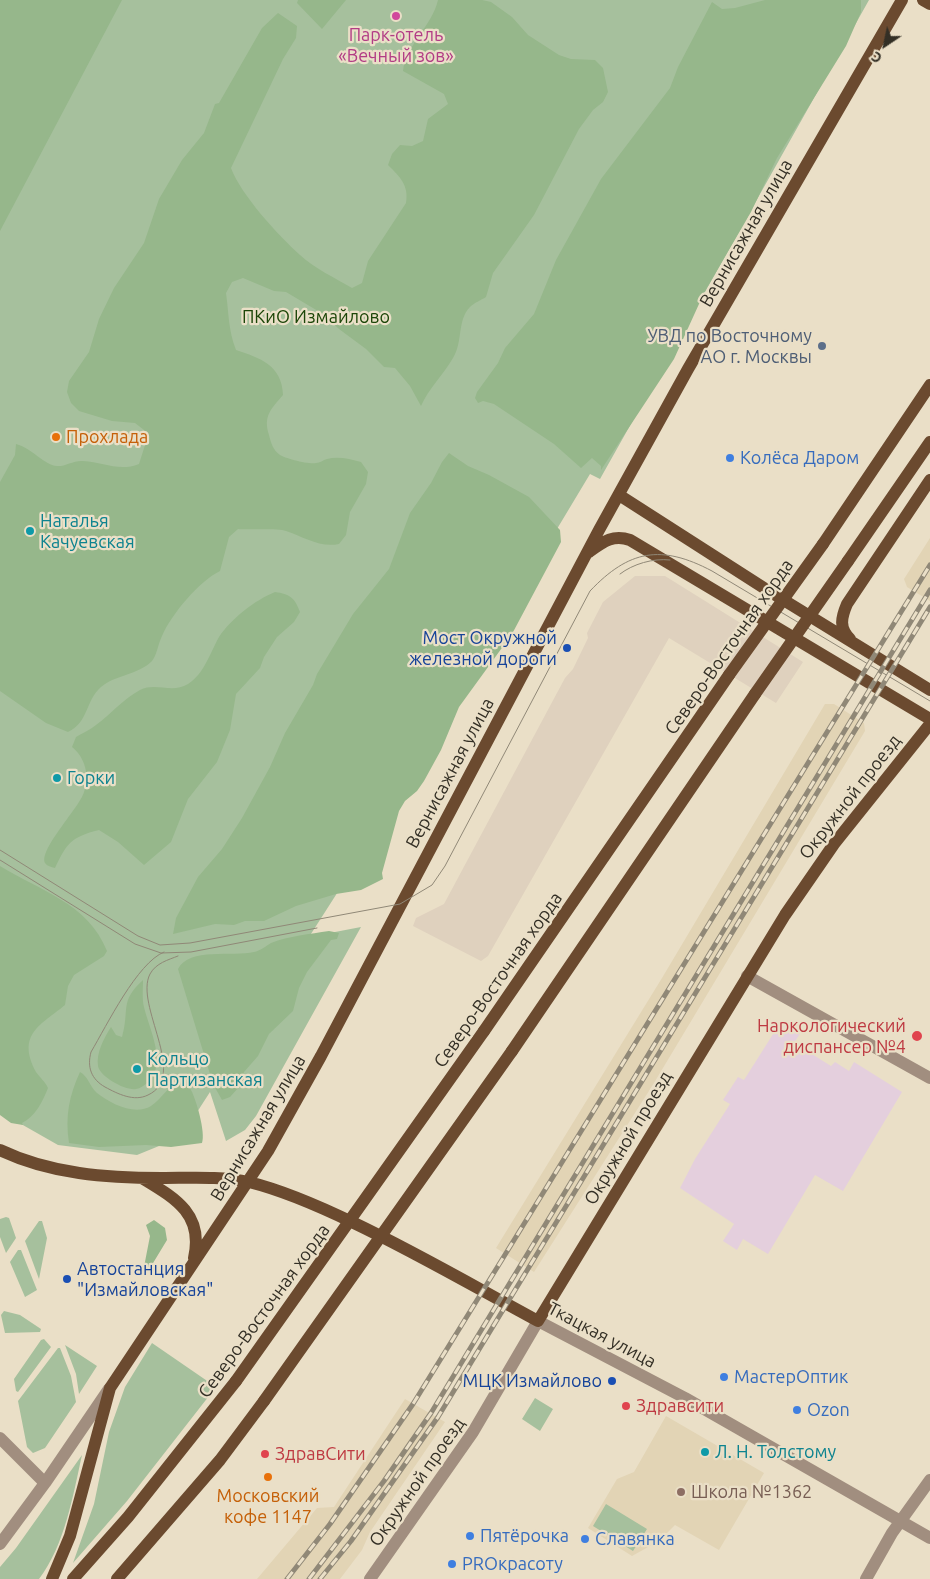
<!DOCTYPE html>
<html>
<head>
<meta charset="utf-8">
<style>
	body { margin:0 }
	#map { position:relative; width:930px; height:1579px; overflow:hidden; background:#eadfc7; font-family:Ubuntu,sans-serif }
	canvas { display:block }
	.north { position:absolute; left:860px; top:20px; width:50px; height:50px; -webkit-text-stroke:4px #eadfc7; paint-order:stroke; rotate:214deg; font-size:14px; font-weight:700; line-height:20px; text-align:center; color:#332f25 }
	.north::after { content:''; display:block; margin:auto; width:18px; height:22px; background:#332f25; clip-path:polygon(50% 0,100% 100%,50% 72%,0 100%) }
</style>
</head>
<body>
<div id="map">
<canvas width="930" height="1579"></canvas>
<div class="north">С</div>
</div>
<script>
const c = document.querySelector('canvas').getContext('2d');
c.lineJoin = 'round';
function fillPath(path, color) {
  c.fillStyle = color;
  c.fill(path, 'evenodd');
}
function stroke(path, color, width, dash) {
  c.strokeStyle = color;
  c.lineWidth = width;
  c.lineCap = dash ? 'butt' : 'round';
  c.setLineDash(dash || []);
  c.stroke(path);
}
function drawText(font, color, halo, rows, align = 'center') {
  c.font = font + ' Ubuntu,sans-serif';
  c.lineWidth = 4.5;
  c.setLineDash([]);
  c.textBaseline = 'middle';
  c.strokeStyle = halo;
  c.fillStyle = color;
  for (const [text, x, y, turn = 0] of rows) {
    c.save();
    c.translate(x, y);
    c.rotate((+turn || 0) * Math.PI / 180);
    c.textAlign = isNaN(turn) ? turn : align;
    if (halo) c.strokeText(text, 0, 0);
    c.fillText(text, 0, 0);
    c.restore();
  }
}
const commercial = new Path2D(`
	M782,1020L801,1032L794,1043L831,1066L835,1062L849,1071L854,1062L902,1092L843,1191L815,1175L768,1254L743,1239L737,1250L723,1241L734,1224L680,1188L695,1159L730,1104L723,1100L738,1077L744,1080Z`);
const industrial = new Path2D(`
	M635,576H665L803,662L776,703L669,638L488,956L481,961L413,926L416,918L444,904L565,678L573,669L588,638L587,633L603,602Z`);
const built = new Path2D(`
	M930,538V601L907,587L904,579Z
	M825,704H834L864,723L865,731L654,1083L534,1272L496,1248L662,978Z
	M405,1399L445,1422L370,1532L362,1550L340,1579H257L317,1508L334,1507Z
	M666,1416L764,1473L719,1550L675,1525L659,1541L632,1556L588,1528L617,1479L634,1472Z`);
const green = new Path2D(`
	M0,0H869L600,479L590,474L357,862L309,937L361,927L256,1116L245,1130L226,1141L210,1092L181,1137L137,1155L58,1145L0,1112Z
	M6,1217L9,1218L16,1238L6,1253L0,1237V1219Z
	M39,1221H42L47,1238L39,1279L25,1241Z
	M18,1250H21L37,1290L25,1297L10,1262Z
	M4,1311L20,1315L41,1329L40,1332L5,1333L1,1315Z
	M44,1339L51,1347L18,1392L16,1391L14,1379L41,1340Z
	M152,1343L216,1387L127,1501L73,1563L94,1504L109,1432L125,1387Z
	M65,1345L97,1366L79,1394L76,1374Z
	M58,1348H60L71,1376L76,1402L45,1448L33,1453L27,1447L18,1401Z
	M535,1398L553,1409L540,1431L522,1419Z
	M82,1455C73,1495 65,1545 39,1579H0V1567L16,1548Z
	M606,1504L647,1529L633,1551L593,1526Z`);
const forest = new Path2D(`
	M0,0H122L0,231Z
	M298,0H346L322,29L297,3Z
	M438,0H482L491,2L512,17L528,35L559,55L571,59L595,60L603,68L608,92L603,102L593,110L579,129L534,215L493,273L486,297C481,300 474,303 470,307C457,320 463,343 453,358C443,375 429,388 421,406L410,386L395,368L384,367L366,349L339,329L323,314L286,292L274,291L243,278L232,282L226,293C229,314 228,329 236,350C260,358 282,365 283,395C271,409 263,416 269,435C271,443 273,450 280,455C284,458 310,465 316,463C320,463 323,460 327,459C338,456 350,459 361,462L368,472L366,484L350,512L346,535L339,544C320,548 304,537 286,531C278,528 249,530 238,529L229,537L220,571C199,581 171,615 162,636C158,644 157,655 152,661C138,675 115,675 101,687C85,701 89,722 68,732L46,723L0,691V482L15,455L16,444C32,448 44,465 57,466C64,467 74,460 83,461C103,462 119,472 139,464L146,442L144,430L135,423L112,421L79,411L71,403L67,392L69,381L89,352L99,319L114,288L144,243L159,199L182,160L204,133L215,104L219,103L262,28L278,13L297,26L296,38L283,59L231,168C241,195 278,235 300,255C314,268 335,278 352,288L362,283L368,261L406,203C409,185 400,177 388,165L392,154L400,145L412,146L423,141L428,119L448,104L444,94L403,71C406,45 432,26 438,0Z
	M765,0H861V12L846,46L777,158L751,212L704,293L674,359L601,470V466L592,458L581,468L554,444L494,404L483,401L478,403L475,398L477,392L498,363L505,348L534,314L556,260L601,179L670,88L678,67L712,2L722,9L735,8Z
	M449,453L468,466L489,475L529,497L560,530L561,542L512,634L459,707L441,750L424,781L417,791L405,801L399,811L382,873L383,879L361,890L336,894L296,906L264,921H245L234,925L215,924L173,934L176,918L198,877L222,849L242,818L270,767L285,733L313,685L317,674L353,614L389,569L410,513L431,483L442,462Z
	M275,592C290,594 295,598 300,612L294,622L277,637L264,657L260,668L236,694L230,730L217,762L188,799L171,842L144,865L118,842L99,830C71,837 67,843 55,868C51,867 47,866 45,863C39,849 80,807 84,792C90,776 85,757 72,747L76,737C82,733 90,730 96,725C111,714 123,699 140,690C156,682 172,694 188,684C204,674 210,653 219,637C231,619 255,600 275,592Z
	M0,866C40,891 88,903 107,951L104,956L74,975L68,986L65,1005C41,1025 16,1034 36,1072C40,1078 45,1081 48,1088C43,1101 35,1117 22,1123L23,1125L11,1123L0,1115Z
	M329,931L339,933L337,939L331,940L307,972L299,988L293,1011L269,1034L258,1056L244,1072L239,1087L230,1097L222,1100L213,1084L178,969C189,947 233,957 254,952C260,951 266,946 271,943C289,936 310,934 329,931Z
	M143,980C143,989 142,999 144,1007C149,1029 169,1066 146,1084C143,1086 139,1089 136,1089C126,1091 100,1077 98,1066C96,1053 104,1038 111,1027L116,1035L122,1037C130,1009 119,1002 143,980Z
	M80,1072C88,1076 90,1087 97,1093C111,1104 135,1116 151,1106C163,1098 168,1085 181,1080C184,1083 188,1085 190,1088C196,1098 206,1133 202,1143L171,1147L146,1145L99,1147L69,1143C65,1116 69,1096 80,1072Z
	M154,1220L165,1228L167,1240L147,1273L143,1272L150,1236L146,1225Z`);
const minor = new Path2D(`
	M747,976L930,1078
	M0,1438L45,1483
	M0,1544L45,1483L109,1389
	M370,1579L473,1432L538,1321L685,1398L930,1538
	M866,1579L892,1533L930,1480`);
const major = new Path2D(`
	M923,0L930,4
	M619,495L764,588L930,690
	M823,544L930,385
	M589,552C603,542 613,534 630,540L930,719
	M848,561L930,442
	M850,639C839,628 841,618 847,604L930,480
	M484,1031L729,675
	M512,1051L755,694
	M0,1150C50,1174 107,1178 162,1178C190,1178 221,1176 249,1182C285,1191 321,1207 354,1223C417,1253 477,1288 538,1321L785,915L834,844L930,724
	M142,1178C175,1198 204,1214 194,1258
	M52,1579L70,1536L110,1388L268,1151L321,1056L599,530L688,369L902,0
	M73,1579L128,1517L236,1381
	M117,1579L220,1460L264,1401`);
const tram = new Path2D(`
	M620,574C633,564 653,558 670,560
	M0,850L138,936L160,945L190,943L400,904L432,885L445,866L590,591C629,550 661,544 712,571L930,701
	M0,860L135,944L161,953L191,952L317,928
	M164,952C137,963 107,1025 91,1052C87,1067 91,1079 105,1087C118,1094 134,1102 148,1095C189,1076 134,1005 150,974C156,963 168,960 178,956`);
const rail = new Path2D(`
	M287,1579L330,1524L413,1404L930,565
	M309,1579L384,1481L431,1413L930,590
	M320,1579L351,1541L438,1417L930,607`);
const majorBridge = new Path2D(`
	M729,675L823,544
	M755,694L848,561
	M236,1381L484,1031
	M264,1401L512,1051`);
const markers = [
	[396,16,5,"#d1479c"],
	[822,346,5,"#5c6f8a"],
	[56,437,5,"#e8710a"],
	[730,458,5,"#3f7fe0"],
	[30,531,5,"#0f9aa8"],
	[567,648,5,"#1a4fb4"],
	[57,778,5,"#0f9aa8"],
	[917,1036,6,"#e0444e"],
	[137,1069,5,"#0f9aa8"],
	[67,1279,5,"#1a4fb4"],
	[724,1377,5,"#3f7fe0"],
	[612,1381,5,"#1a4fb4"],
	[626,1406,5,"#e0444e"],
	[797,1410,5,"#3f7fe0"],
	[705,1452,5,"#0f9aa8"],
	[265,1454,5,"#e0444e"],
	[268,1477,5,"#e8710a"],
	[681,1492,5,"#8d6e63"],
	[470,1536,5,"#3f7fe0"],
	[585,1539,5,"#3f7fe0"],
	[452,1564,5,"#3f7fe0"]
];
const hotelNames = [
	["Парк-отель",396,35],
	["«Вечный зов»",396,56]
];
const streetNames = [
	["Вернисажная улица",746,233,-60],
	["Северо-Восточная хорда",729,647,-55],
	["Вернисажная улица",450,773,-62],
	["Окружной проезд",850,797,-52],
	["Северо-Восточная хорда",498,980,-55],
	["Вернисажная улица",258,1128,-59],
	["Окружной проезд",628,1138,-59],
	["Северо-Восточная хорда",264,1311,-54],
	["Ткацкая улица",602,1335,28],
	["Окружной проезд",417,1482,-55]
];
const parkNames = [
	["ПКиО Измайлово",316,317]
];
const serviceNames = [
	["УВД по Восточному",812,336],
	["АО г. Москвы",812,357]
];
const foodNames = [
	["Прохлада",66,437],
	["Московский",268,1496,"center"],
	["кофе 1147",268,1517,"center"]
];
const shopNames = [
	["Колёса Даром",740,458],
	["МастерОптик",734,1377],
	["Ozon",807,1410],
	["Пятёрочка",480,1536],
	["Славянка",595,1539],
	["PROкрасоту",462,1564]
];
const cultureNames = [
	["Наталья",40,521],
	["Качуевская",40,542],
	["Горки",67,778],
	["Кольцо",147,1059],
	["Партизанская",147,1080],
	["Л. Н. Толстому",715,1452]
];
const transitNames = [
	["Мост Окружной",557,638],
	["железной дороги",557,659],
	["Автостанция",77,1269,"left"],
	["\"Измайловская\"",77,1290,"left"],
	["МЦК Измайлово",602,1381]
];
const healthNames = [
	["Наркологический",906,1026,"right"],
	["диспансер №4",906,1047,"right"],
	["Здравсити",636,1406],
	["ЗдравСити",275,1454]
];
const educationNames = [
	["Школа №1362",691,1492]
];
fillPath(commercial, '#e4cfdd');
fillPath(industrial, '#dfd1be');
fillPath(built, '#e2d4b5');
fillPath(green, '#a6c09d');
fillPath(forest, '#96b78b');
stroke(minor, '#a18e7f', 12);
stroke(major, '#6b4a2f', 12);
stroke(tram, '#908877', 1);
stroke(rail, '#908877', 5);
stroke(rail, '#eadfc7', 3, [9]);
stroke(majorBridge, '#6b4a2f', 12);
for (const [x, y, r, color] of markers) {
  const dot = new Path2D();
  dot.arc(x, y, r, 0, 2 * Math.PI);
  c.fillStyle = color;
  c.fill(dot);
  stroke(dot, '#eadfc7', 2);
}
drawText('18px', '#b23c85', '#eadfc7', hotelNames);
drawText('18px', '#332f25', '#eadfc7', streetNames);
drawText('18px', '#1c4608', '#eadfc7', parkNames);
drawText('18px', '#4e5e75', '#eadfc7', serviceNames, 'right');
drawText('18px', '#c56008', '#eadfc7', foodNames, 'left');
drawText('18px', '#366cbe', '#eadfc7', shopNames, 'left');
drawText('18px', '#0d838f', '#eadfc7', cultureNames, 'left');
drawText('18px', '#164399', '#eadfc7', transitNames, 'right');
drawText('18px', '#be3a42', '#eadfc7', healthNames, 'left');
drawText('18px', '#785e54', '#eadfc7', educationNames, 'left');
</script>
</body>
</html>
